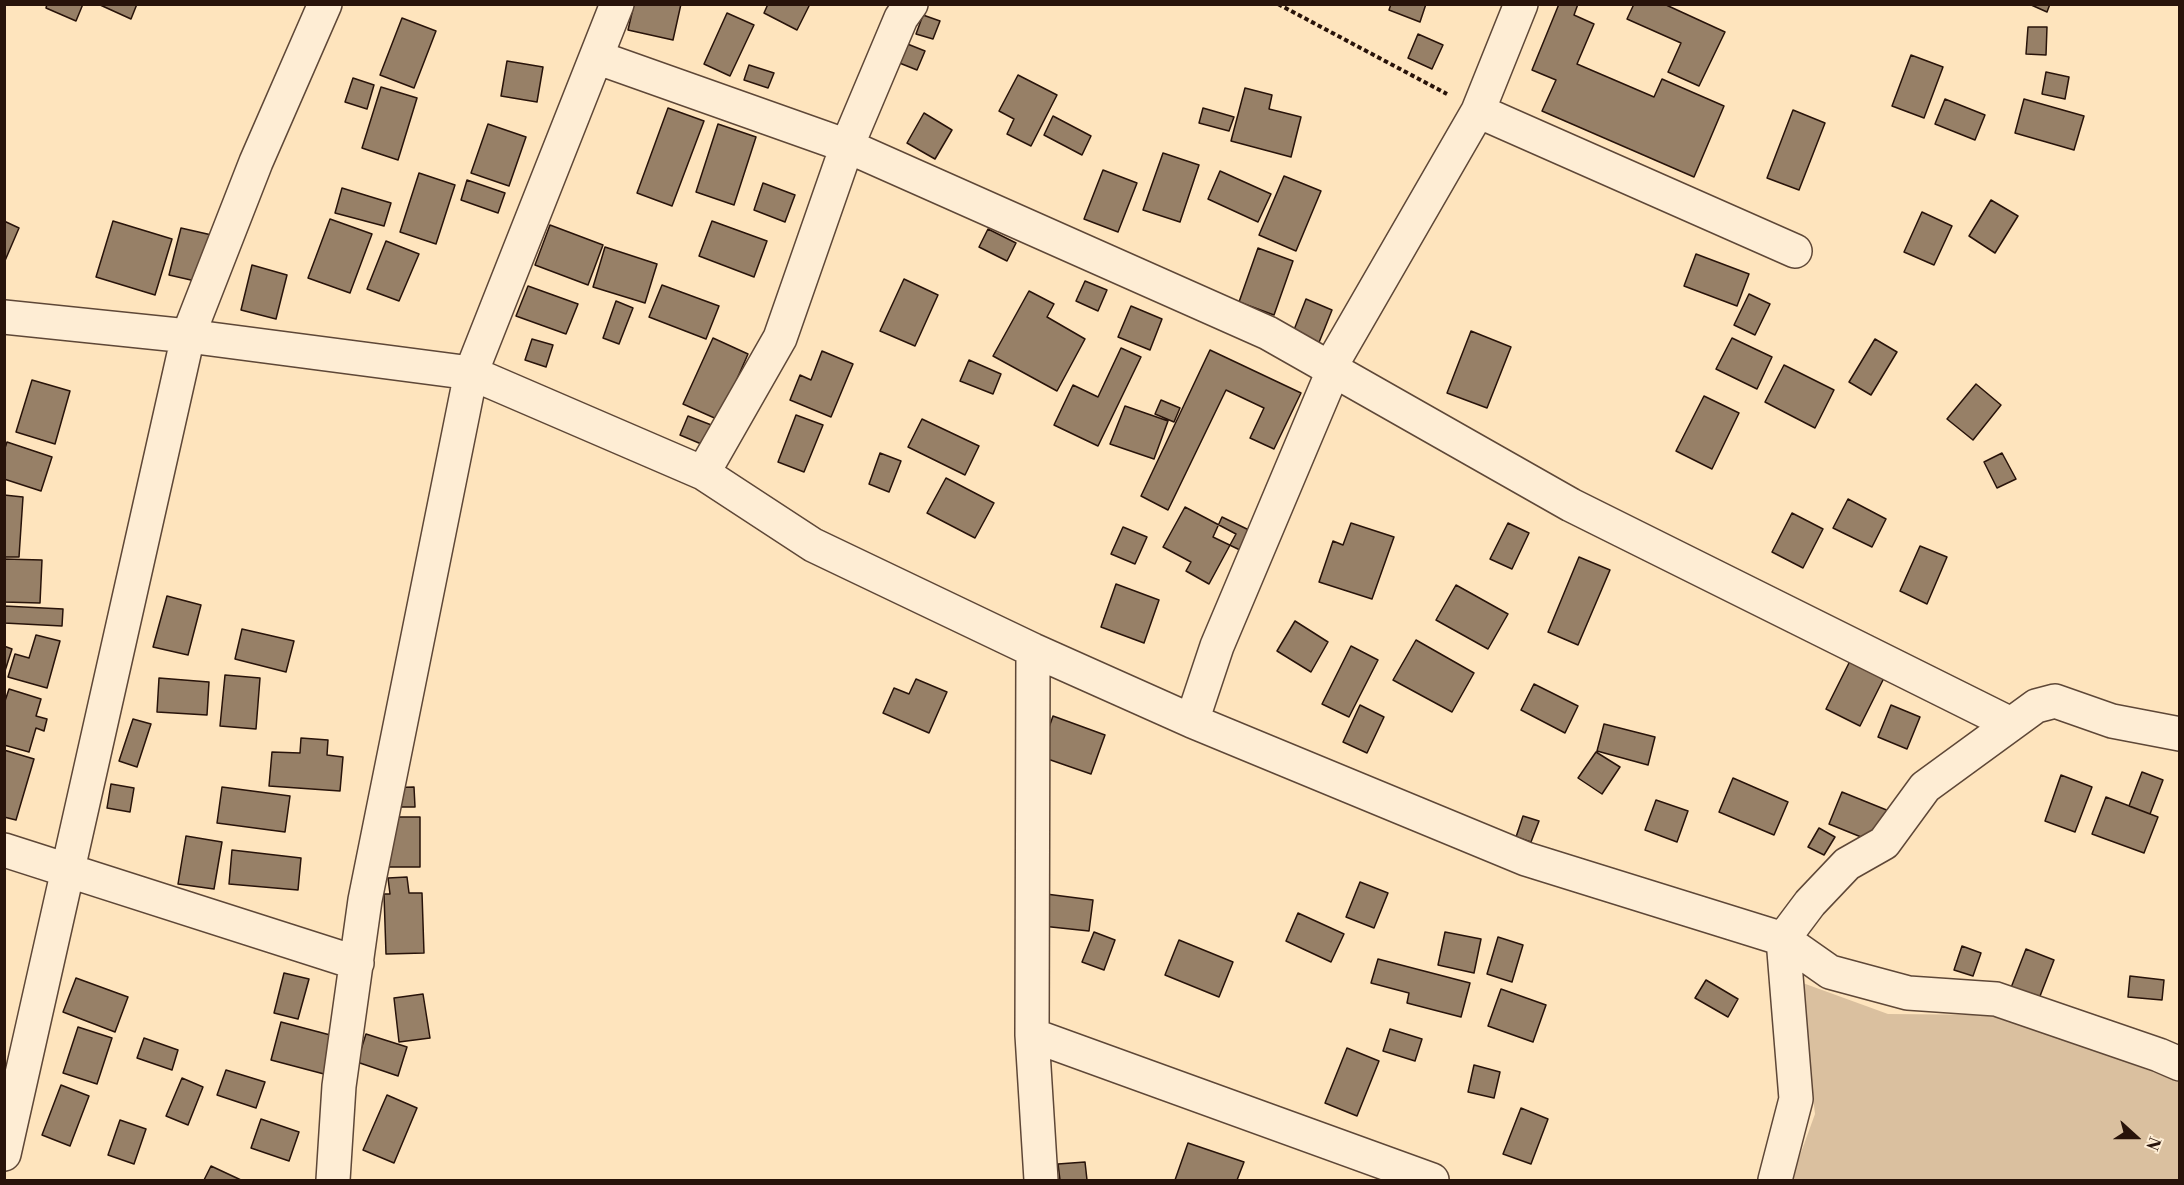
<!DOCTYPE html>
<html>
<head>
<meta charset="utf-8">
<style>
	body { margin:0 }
	#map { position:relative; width:2184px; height:1185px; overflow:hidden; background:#fee4bd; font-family:"Libre Bodoni",serif }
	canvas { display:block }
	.frame { position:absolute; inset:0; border:6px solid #28130a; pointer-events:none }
	.north { position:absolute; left:2106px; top:1107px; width:60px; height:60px; -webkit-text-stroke:4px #feedd4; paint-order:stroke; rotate:111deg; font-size:16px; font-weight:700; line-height:24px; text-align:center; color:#28130a }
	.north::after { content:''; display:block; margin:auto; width:21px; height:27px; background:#28130a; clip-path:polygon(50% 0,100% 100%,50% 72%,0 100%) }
</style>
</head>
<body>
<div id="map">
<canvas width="2184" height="1185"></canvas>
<div class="frame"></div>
<div class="north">N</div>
</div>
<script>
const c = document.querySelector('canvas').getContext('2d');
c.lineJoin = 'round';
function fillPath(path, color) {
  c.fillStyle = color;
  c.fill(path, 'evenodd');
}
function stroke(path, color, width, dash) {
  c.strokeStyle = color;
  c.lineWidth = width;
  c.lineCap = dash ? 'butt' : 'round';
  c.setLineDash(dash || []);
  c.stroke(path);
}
const green = new Path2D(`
	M1800,982L1888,1014L2002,1015L2179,1082V1180H1791L1815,1114Z`);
const building = new Path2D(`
	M47,4H83L76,21L46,8Z
	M98,4H137L131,19Z
	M634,4H681L673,40L628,30Z
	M768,4H810L797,30L764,13Z
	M1391,4H1426L1420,22L1389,10Z
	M1559,4H1578L1574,15L1594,24L1577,64L1654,97L1662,79L1724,106L1694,177L1542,111L1556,80L1532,70Z
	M1634,4H1664L1725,32L1699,86L1668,72L1681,43L1627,19Z
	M2029,4H2050L2047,12Z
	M727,13L754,25L730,76L704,64Z
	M923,15L940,21L933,39L916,34Z
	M402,18L436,31L414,88L380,75Z
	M2028,27H2047L2046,55L2026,54Z
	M1418,34L1443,45L1432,69L1408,58Z
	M905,43L925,51L917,70L897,62Z
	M1911,55L1943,67L1924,118L1892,106Z
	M507,61L543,67L537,102L501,96Z
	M749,65L774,73L768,88L744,80Z
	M2046,72L2069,77L2065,99L2042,94Z
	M1018,75L1057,95L1031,146L1007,134L1014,119L999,111Z
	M353,78L374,85L367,109L345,102Z
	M381,87L417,98L398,160L362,148Z
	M1245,88L1272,95L1269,109L1301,117L1291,157L1231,141Z
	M1945,99L1985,115L1975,140L1935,124Z
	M2024,99L2084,116L2074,150L2015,133Z
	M668,108L704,121L672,206L637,193Z
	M1203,108L1234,117L1229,131L1199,123Z
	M1793,110L1825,123L1799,190L1767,178Z
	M924,113L952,130L935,159L907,143Z
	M1053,116L1091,136L1082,155L1044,135Z
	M488,124L526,137L509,186L471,173Z
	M718,124L756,137L734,205L696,192Z
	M1163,153L1199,165L1180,222L1143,210Z
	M1103,170L1137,183L1118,232L1084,219Z
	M1220,171L1271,194L1258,222L1208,199Z
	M419,173L455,185L436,244L400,232Z
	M1284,176L1321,191L1296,251L1259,235Z
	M467,180L505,193L498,213L461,200Z
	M763,183L795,195L785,222L754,210Z
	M342,188L391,203L384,226L335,213Z
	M1991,200L2018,216L1995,253L1969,236Z
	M1922,212L1952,226L1934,265L1904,252Z
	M330,219L372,234L350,293L308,278Z
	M4,221L19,228L4,263Z
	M113,221L172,239L155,295L96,277Z
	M712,221L767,241L754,277L699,256Z
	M550,225L603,245L588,285L535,265Z
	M181,228L216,236L204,283L169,275Z
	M988,229L1016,243L1007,261L979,247Z
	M386,241L419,254L399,301L367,289Z
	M605,247L657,264L645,303L593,287Z
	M1258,248L1293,261L1274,315L1239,302Z
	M1696,254L1749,274L1737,306L1684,286Z
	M252,265L287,275L276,319L241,310Z
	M904,279L938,295L915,346L880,331Z
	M1085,281L1107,290L1098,311L1076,301Z
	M662,285L719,306L706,339L649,317Z
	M528,286L578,304L566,334L516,316Z
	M1029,291L1054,304L1047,317L1085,339L1057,391L993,356Z
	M1749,294L1770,304L1755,335L1734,325Z
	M1306,299L1332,310L1318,345L1292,335Z
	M616,301L633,308L619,344L603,338Z
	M1131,306L1162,319L1150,350L1118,337Z
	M1471,331L1511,347L1487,408L1447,393Z
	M713,338L748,354L719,420L683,404Z
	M1732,338L1772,357L1757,389L1716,369Z
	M532,339L553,345L546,367L525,360Z
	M1875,339L1897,352L1871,395L1849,382Z
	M1121,348L1141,357L1098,446L1054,425L1073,385L1098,397Z
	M1210,350L1301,393L1274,449L1250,438L1264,408L1226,390L1168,510L1141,496Z
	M822,351L853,364L831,417L790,400L800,375L811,380Z
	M969,360L1001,374L993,394L960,381Z
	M1784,365L1834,390L1815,428L1765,402Z
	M32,380L70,391L55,444L16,432Z
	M1976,384L2001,405L1973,440L1947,419Z
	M1704,396L1739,413L1712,469L1676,451Z
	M1161,400L1180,408L1174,422L1155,414Z
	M1125,406L1168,421L1154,459L1110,444Z
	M796,415L823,425L804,472L778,462Z
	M688,416L714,426L706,446L680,435Z
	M922,419L979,446L965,475L908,447Z
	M7,442L52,457L41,491L4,479V451Z
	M880,453L901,461L889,492L869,484Z
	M2002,453L2016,479L1997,488L1984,462Z
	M946,478L994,503L975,538L927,513Z
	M4,495L23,497L19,557H4Z
	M1848,499L1886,519L1872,547L1833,528Z
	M1185,507L1236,534L1209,584L1186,571L1191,562L1163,547Z
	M1792,513L1823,529L1803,568L1772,552Z
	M1222,517L1251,531L1242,551L1213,537Z
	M1351,523L1394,537L1372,599L1319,582L1333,541L1343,545Z
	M1508,523L1529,533L1512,569L1490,559Z
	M1123,527L1147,537L1135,564L1111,554Z
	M1920,546L1947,557L1927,604L1900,591Z
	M1579,557L1610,570L1578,645L1548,632Z
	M4,559L42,560L40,603L4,602Z
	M1116,584L1159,600L1144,643L1101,627Z
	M1456,585L1508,614L1488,649L1436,620Z
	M167,596L201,605L188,655L153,647Z
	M4,606L63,609L62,626L4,623Z
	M1295,621L1328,642L1311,672L1277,651Z
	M242,629L294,641L286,672L235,659Z
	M36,635L60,641L47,688L8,677L15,654L29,658Z
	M1416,640L1474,673L1452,712L1393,680Z
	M4,646L12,649L4,674Z
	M1351,646L1378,660L1349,717L1322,704Z
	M1851,659L1885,676L1860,726L1826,709Z
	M225,675L260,678L256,729L220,726Z
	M159,678L209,682L207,715L157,712Z
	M916,679L947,692L929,733L883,713L894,688L909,694Z
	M1534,684L1578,706L1565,733L1521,710Z
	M9,689L41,699L36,716L47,719L44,731L36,728L29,752L4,745V704Z
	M1360,705L1384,717L1367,753L1343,742Z
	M1891,705L1920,717L1907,749L1878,737Z
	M1053,716L1105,735L1091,774L1039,756Z
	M133,719L151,724L137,767L119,761Z
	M1604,724L1655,737L1648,765L1597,751Z
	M301,738L328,740L327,755L343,757L340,791L269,786L272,752L300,753Z
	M4,750L34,759L16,820L4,817Z
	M1596,752L1620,767L1602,794L1578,778Z
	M2142,772L2163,780L2150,814L2129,806Z
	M2061,775L2092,787L2075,832L2045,821Z
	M1733,778L1788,802L1774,835L1719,812Z
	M111,784L134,788L130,812L107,808Z
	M222,787L290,796L285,832L217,823Z
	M414,787L415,807H380V788Z
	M1842,792L1889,811L1876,843L1829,824Z
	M2106,797L2158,817L2144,853L2092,834Z
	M1656,800L1688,811L1677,842L1645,830Z
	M1523,816L1539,821L1531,842L1516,837Z
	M385,817H420V867H384Z
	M1819,828L1835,837L1824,855L1808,847Z
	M186,836L222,842L214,889L178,884Z
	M232,850L301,858L298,890L229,884Z
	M407,877L409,893H422L424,953L386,954L384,894H390L388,878Z
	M1360,882L1388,893L1374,928L1346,917Z
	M1046,894L1093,900L1089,931L1042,926Z
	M1298,913L1344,934L1331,962L1286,941Z
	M1094,932L1115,940L1104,970L1082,962Z
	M1445,932L1481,939L1474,973L1438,965Z
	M1498,937L1523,945L1512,982L1487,974Z
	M1179,940L1233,962L1219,997L1165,975Z
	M1962,946L1981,953L1973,976L1954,970Z
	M2026,949L2054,960L2035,1009L2007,998Z
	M1378,959L1470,983L1461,1017L1407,1003L1409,993L1371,983Z
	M284,973L309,979L298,1019L274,1013Z
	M2130,976L2164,980L2162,1000L2128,997Z
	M76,978L128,997L115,1032L63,1012Z
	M1706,980L1738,999L1728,1017L1695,998Z
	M1501,989L1546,1005L1533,1042L1488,1026Z
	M423,994L430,1038L399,1042L394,998Z
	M281,1022L334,1036L324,1074L271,1060Z
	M78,1027L112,1038L97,1084L63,1073Z
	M1390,1029L1422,1039L1415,1061L1383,1051Z
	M366,1034L407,1047L398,1076L357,1062Z
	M144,1038L178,1050L172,1070L137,1058Z
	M1347,1048L1379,1061L1357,1116L1325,1103Z
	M1474,1065L1500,1072L1494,1098L1468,1092Z
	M226,1070L265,1082L256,1108L217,1095Z
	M182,1078L203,1087L188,1125L166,1116Z
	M61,1085L89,1096L70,1146L42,1135Z
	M387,1095L417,1108L394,1163L363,1150Z
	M1521,1108L1548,1119L1531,1164L1503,1154Z
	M261,1119L299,1132L289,1161L251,1148Z
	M120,1120L146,1129L134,1164L108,1155Z
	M1188,1143L1244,1162L1237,1180H1175Z
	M1085,1162L1087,1180H1060L1058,1164Z
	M211,1166L241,1180H204Z`);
const path = new Path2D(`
	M1278,4L1447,94`);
const street = new Path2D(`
	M596,57L847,146L1268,333L1571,505L2011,724
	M1478,111L1795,251
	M4,317L188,336L471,373L703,473L813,545L1033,650L1192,721L1526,859L1783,939L1830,972L1908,993L1996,999L2159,1055L2180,1064
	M703,473L780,338L847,146L901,18L911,4
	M1033,650L1032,1035L1041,1180
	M1192,721L1217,646L1333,371L1336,357L1478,111L1521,4
	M4,850L357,963
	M1032,1035L1432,1180
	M4,1154L188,336L256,162L325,4
	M333,1180L339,1086L365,900L471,373L617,4
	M1775,1180L1796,1099L1783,939L1810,903L1847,864L1884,843L1925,787L2036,706L2055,701L2112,721L2180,734`);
fillPath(green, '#dac09f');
fillPath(building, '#978067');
stroke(building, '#28130a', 1.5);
stroke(street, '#5e4737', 36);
stroke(path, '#28130a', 4, [4.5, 3]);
stroke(street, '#feedd4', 33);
</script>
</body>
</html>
